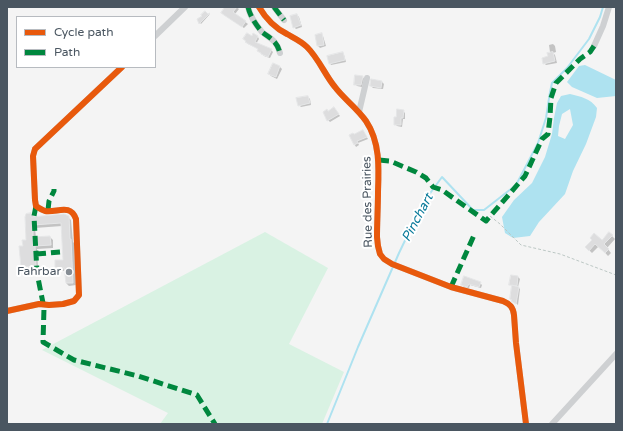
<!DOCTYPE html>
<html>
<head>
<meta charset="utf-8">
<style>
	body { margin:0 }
	#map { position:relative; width:623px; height:431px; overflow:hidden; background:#f4f4f4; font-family:"Varela Round",sans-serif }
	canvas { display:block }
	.frame { position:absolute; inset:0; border:8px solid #4a5661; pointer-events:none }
	.legend { position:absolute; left:16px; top:16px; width:140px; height:52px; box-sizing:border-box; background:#fff; border:1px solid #b7bbc0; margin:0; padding:5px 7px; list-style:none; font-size:12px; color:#4a5661 }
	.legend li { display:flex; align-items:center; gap:8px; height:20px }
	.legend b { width:20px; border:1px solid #b7bbc0 }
</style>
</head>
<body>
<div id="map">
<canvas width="623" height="431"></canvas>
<div class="frame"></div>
<ul class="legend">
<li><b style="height:5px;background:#e8590c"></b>Cycle path</li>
<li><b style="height:5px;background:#00873e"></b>Path</li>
</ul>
</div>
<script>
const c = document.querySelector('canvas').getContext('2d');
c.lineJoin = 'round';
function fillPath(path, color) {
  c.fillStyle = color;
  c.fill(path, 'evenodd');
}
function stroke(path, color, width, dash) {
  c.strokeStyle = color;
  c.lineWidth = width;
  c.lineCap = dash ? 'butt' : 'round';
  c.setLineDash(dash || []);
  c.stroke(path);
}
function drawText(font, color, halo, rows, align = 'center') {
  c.font = font + ' "Varela Round",sans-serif';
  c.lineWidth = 4;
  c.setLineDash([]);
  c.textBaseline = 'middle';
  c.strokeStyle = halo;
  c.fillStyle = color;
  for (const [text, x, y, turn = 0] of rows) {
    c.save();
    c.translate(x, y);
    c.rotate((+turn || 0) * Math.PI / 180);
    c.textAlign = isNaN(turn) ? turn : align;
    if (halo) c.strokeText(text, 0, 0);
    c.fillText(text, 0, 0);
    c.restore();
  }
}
const green = new Path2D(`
	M265,232L328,268L289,344L344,372L322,424H160L168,413L42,350Z`);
const water = new Path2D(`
	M585,65L616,80V96L597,98L572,87L567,82L579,66Z
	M570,94C581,97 590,98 597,108L596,117L586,144L573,171L565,194L539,222L530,236L513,238L505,233L502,217L514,200L532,183L545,157L552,134L554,118L557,103L561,96ZM570,109L573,125L565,139L558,136L559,126L562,114Z`);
const shadow = new Path2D(`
	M224,7H236L239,9L235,14L248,24L244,28L224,15L225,9L224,8Z
	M210,14L201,24L198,20Z
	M297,15L299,17L302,27L296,29L294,27Z
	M321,34L323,36L326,46L320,48L318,46Z
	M252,37H258L259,39L256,44L271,50L273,52L270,58L264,56L259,49L248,44L244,39Z
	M553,44L555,46L556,52L553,53L555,55L557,63L546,65L544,63L551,53L550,52L549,45Z
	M343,53L344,55L346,62L331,65L330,63Z
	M280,67L282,69L277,79L271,76L269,74Z
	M363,77L364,79L362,87L357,86L355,84Z
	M382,82L384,84L383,89L373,88L371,86Z
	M308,97L310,99L311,105L301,107L299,105Z
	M334,108L340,116L330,122L328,120V112Z
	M403,111L405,113V119H403L402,127L397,126L395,124Z
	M363,131L368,139L358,143L359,145L356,147L350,135H354Z
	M31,214L34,217H68L71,220L73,242L74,243L76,285L69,286L66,283L65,271H59L56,268V261H64L62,226L35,228L36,238L50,237L53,240V248L37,249L38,268L25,269L22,266L24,247L27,241Z
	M609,233L615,239L607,248L611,253L608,256L599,246L592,253L586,247L602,241Z
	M512,276L518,277L520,279L518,287L520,289L518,305L511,299L512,286L510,284Z
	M464,278L480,283L482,285L481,288L470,285L469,288L464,287L462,285Z`);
const stream = new Path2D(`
	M327,424L358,347L399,253L423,203L442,177L473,210H484L516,185L538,143L546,118L550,92L552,83L567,68L589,39L600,17L603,7`);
const building = new Path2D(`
	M225,7H237L233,12L246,21L242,27L221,13Z
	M205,11L208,14L210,13L199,24L197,19L202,16L201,15Z
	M297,14L301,25L293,28L290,16Z
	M247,33L252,36L253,33L258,36L255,42L272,49L268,57L261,54V53L257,51L258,49L245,42L246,41L243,39Z
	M322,33L324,45L317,46L315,35Z
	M343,52L345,60L329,64L327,56Z
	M553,52L555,61L543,64L542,58L548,56L547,53Z
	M273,63L280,66L276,77L268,74Z
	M355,75L363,76L361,85H354Z
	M371,79L382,81L381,88L370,86Z
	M308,96L310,103L298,106L296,98Z
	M334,107L339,114L327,121L323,112L327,109L328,111Z
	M397,109L404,110L403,118H401V125H394V117H396Z
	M363,130L367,137L357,141L358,143L354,145L349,135L353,133L354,134Z
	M31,213V217L64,214L69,216L70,239H71L73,283H66L64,268H55V260H63L61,223L33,225V237L50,236L51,245L35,246L36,266L21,267L19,246H23L22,240H26L25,217L26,214Z
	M609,232L613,235L604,244L609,249L605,253L595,244L589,251L585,247L592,240L590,238L594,233L602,240Z
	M511,275L518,276L517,286L509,285Z
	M464,276L481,282L479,287L469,284L467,287L461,285Z
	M512,285L519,287L516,304L511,301L512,300L510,299Z`);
const path = new Path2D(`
	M490,216L500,224L521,245L560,254L616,275`);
const minor = new Path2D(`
	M248,7C250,16 256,25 262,32C271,39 277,41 280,53
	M259,7C266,19 275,28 287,34C294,38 301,41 307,47C319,59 325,75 335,87C344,99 357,108 366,121C380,142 379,167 378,192C378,207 377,222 377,237L378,246L380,254L384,259L392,264L451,287L503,301C510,304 513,307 514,315L516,343L526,424
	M274,7L284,20
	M155,36L185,7
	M594,46L603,26L609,7
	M359,112L367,78
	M7,311L39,304L49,305L63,304L74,301L79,295L76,219C70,203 57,213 45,211C42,210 39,208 36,206L35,200L33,156L35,149L122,67
	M552,424L616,354`);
const quiet = new Path2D(`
	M248,7C250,16 256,25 262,32C271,39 277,41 280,53
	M274,7L284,20
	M379,160L390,161L416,172L426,178L433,187L442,190L486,221L525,176L542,139L548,134L550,117L551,98L556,83L580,59L590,52L594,46
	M36,206L34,216L37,273L44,308L43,342L74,360L138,376L197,395L215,424
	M48,210L49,201L54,191V189
	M36,254L60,252
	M451,287L475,233`);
const cycleway = new Path2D(`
	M259,7C266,19 275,28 287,34C294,38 301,41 307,47C319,59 325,75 335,87C344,99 357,108 366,121C380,142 379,167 378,192C378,207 377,222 377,237L378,246L380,254L384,259L392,264L451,287L503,301C510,304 513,307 514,315L516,343L526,424
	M7,311L39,304L49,305L63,304L74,301L79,295L76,219C70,203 57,213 45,211C42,210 39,208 36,206L35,200L33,156L35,149L122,67`);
const markers = [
	[69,272,4,"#868d94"]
];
const streetNames = [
	["Rue des Prairies",368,202,-91]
];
const poiNames = [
	["Fahrbar",61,272]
];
const waterNames = [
	["Pinchart",418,218,-62]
];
fillPath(green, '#d9f2e3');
fillPath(water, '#aee2f0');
fillPath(shadow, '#0003');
stroke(stream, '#aee2f0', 2);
fillPath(building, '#ddddde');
stroke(building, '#e5e6e7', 1);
stroke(path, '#bcc7c4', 1, [3, 2]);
stroke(minor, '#ced0d2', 6);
stroke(quiet, '#00873e', 5, [10, 5]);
stroke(cycleway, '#e8590c', 6);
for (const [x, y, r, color] of markers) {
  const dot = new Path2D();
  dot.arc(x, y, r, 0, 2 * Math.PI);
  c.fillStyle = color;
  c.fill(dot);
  stroke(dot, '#fff', 1.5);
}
drawText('12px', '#4a5661', '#fff', streetNames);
drawText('12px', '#4a5661', '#fff', poiNames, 'right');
drawText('italic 13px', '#0c7c9b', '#fff', waterNames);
</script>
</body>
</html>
